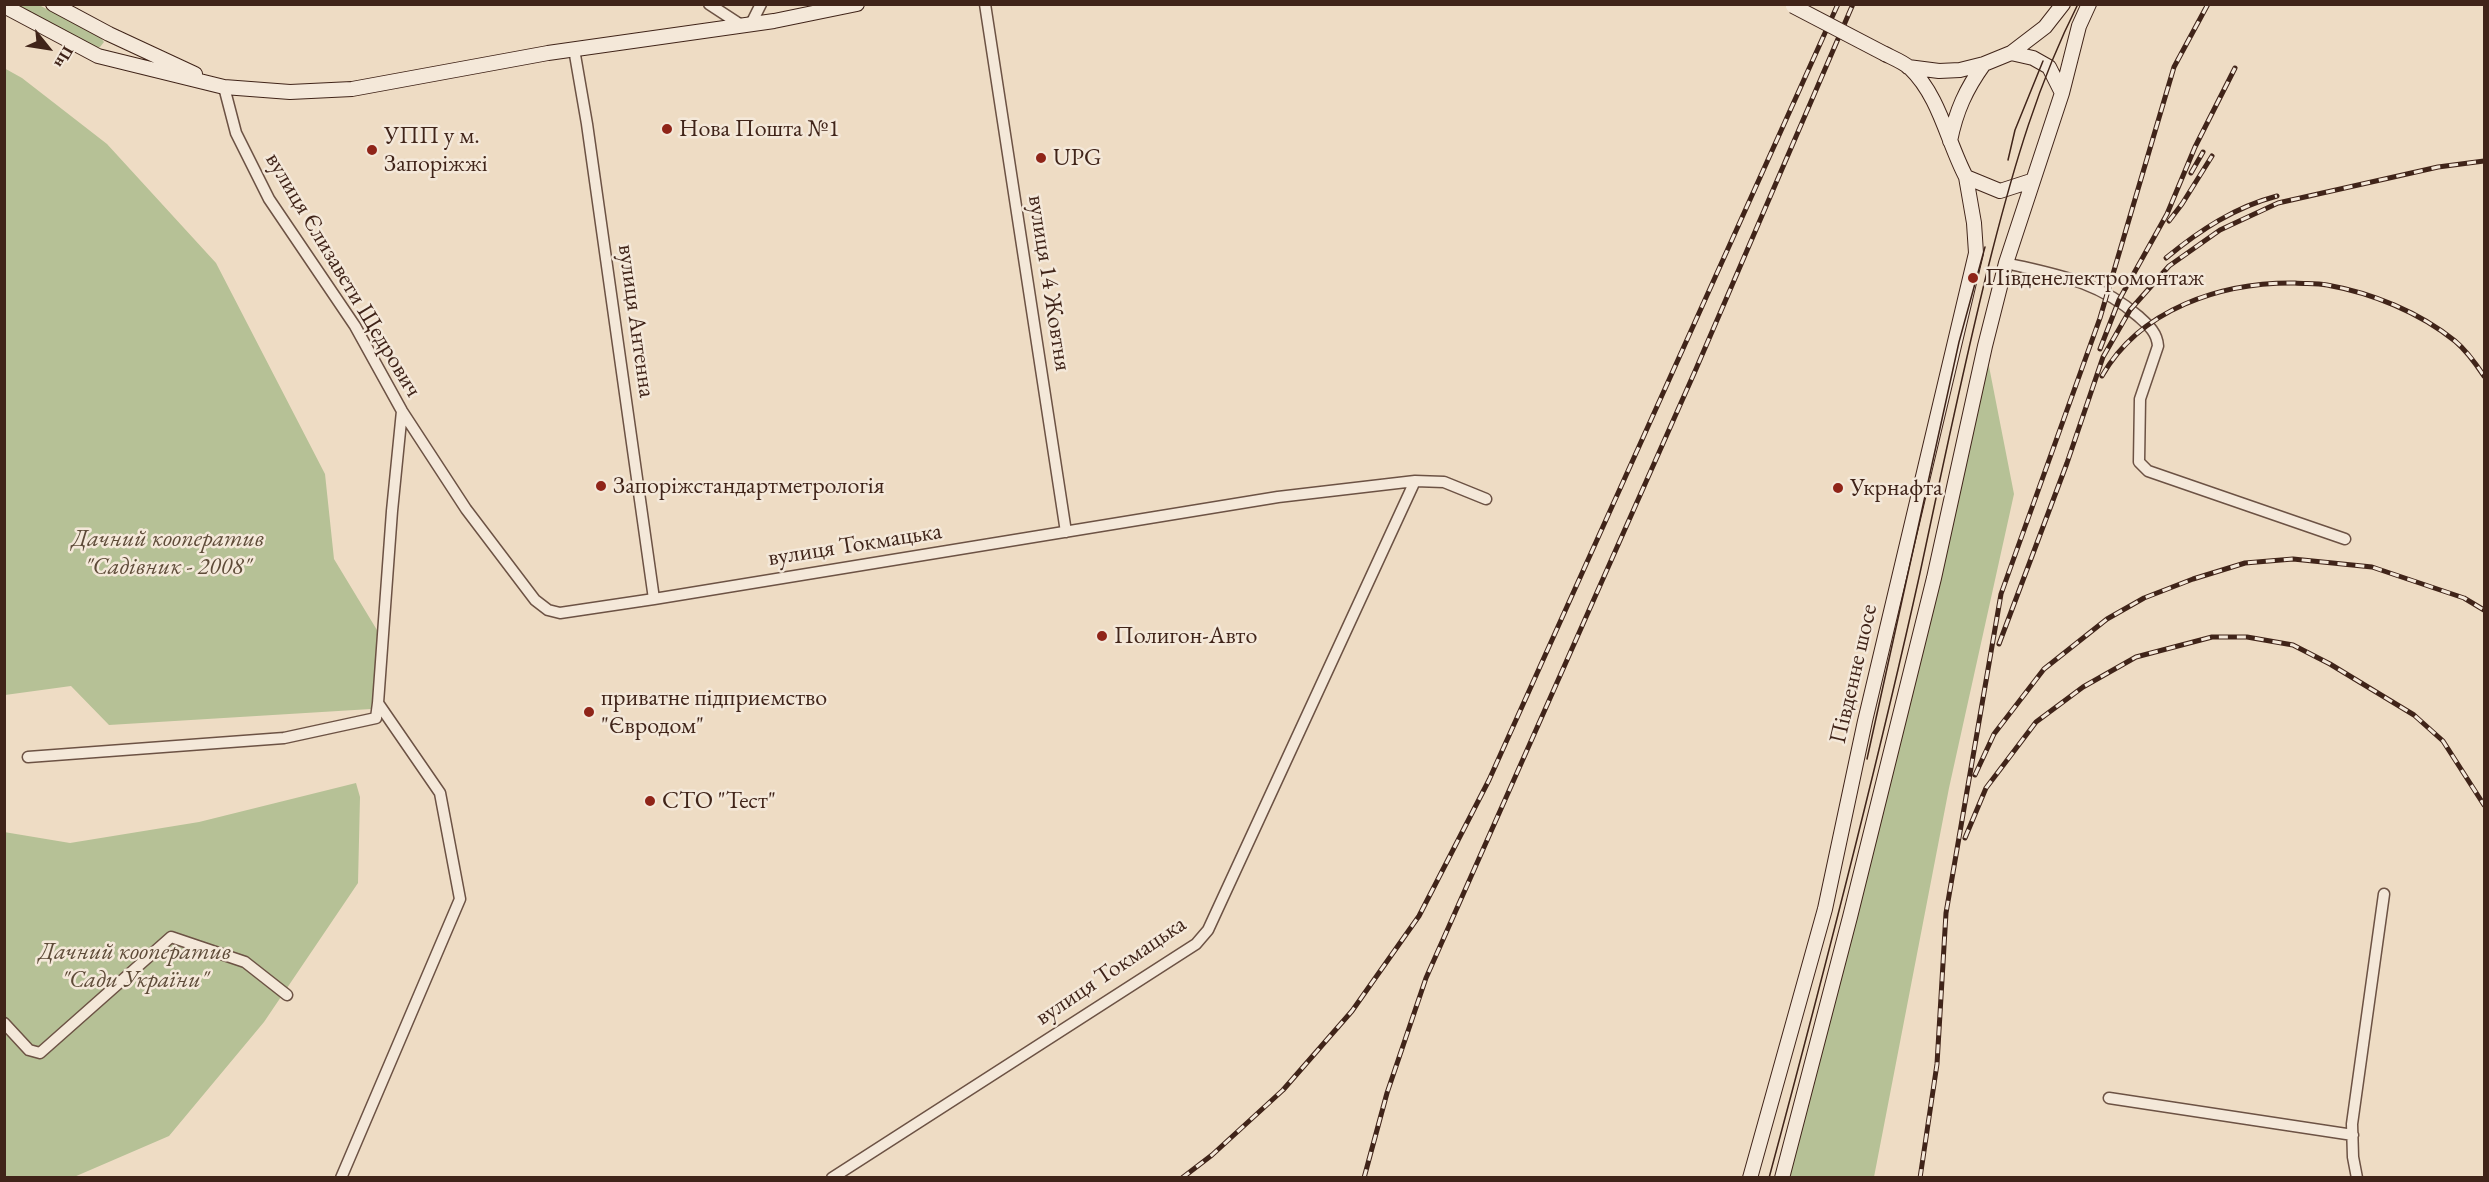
<!DOCTYPE html>
<html>
<head>
<meta charset="utf-8">
<style>
	body { margin:0 }
	#map { position:relative; width:2489px; height:1182px; overflow:hidden; background:#eedcc4; font-family:"EB Garamond",serif }
	canvas { display:block }
	.frame { position:absolute; inset:0; border:6px solid #402419; pointer-events:none }
	.north { position:absolute; left:18px; top:18px; width:60px; height:60px; -webkit-text-stroke:4px #f4e8d9; paint-order:stroke; rotate:120deg; font-size:16px; font-weight:700; line-height:24px; text-align:center; color:#402419 }
	.north::after { content:''; display:block; margin:auto; width:21px; height:27px; background:#402419; clip-path:polygon(50% 0,100% 100%,50% 72%,0 100%) }
</style>
</head>
<body>
<div id="map">
<canvas width="2489" height="1182"></canvas>
<div class="frame"></div>
<div class="north">Пн</div>
</div>
<script>
const c = document.querySelector('canvas').getContext('2d');
c.lineJoin = 'round';
function fillPath(path, color) {
  c.fillStyle = color;
  c.fill(path, 'evenodd');
}
function stroke(path, color, width, dash) {
  c.strokeStyle = color;
  c.lineWidth = width;
  c.lineCap = dash ? 'butt' : 'round';
  c.setLineDash(dash || []);
  c.stroke(path);
}
function drawText(font, color, halo, rows, align = 'center') {
  c.font = font + ' "EB Garamond",serif';
  c.lineWidth = 5;
  c.setLineDash([]);
  c.textBaseline = 'middle';
  c.strokeStyle = halo;
  c.fillStyle = color;
  for (const [text, x, y, turn = 0] of rows) {
    c.save();
    c.translate(x, y);
    c.rotate((+turn || 0) * Math.PI / 180);
    c.textAlign = isNaN(turn) ? turn : align;
    if (halo) c.strokeText(text, 0, 0);
    c.fillText(text, 0, 0);
    c.restore();
  }
}
const green = new Path2D(`
	M13,5H39L100,37L104,42L100,47L95,48Z
	M4,68L22,78L107,144L216,263L325,474L334,559L383,640L371,709L109,725L71,686L5,695Z
	M1985,346L2014,494L1949,788L1874,1177L1782,1178Z
	M356,783L360,797L358,883L264,1022L169,1136L74,1177H5L4,832L70,843L199,822Z`);
const street = new Path2D(`
	M709,4L741,25
	M985,4L1066,532
	M751,24L761,4
	M574,49L587,124L654,599
	M224,87L236,133L269,199L355,326L402,411L466,509L535,600L548,610L560,613L654,599L1278,497L1415,481L1444,482L1486,499
	M2006,263C2057,275 2098,281 2138,316C2148,325 2157,332 2158,346L2140,399L2139,462L2148,471L2345,539
	M28,757L284,738L376,718L378,703
	M4,1023L29,1050L40,1053L171,937L245,962L287,995
	M2109,1098L2353,1135
	M341,1178L460,899L440,793L378,703L392,511L402,411
	M832,1178L1196,944L1208,930L1415,481
	M2357,1178L2353,1157L2352,1124L2384,894`);
const secondary = new Path2D(`
	M53,4L109,34L195,74
	M4,6L98,56L224,87L290,92L352,89L548,53L774,21L857,4
	M2011,53L2045,27L2063,4
	M1885,54C1893,58 1903,62 1910,68C1940,97 1947,141 1966,177L2000,191L2031,181
	M1908,67L1939,71L1960,70L1984,64L2011,53L2033,58L2049,67L2062,93
	M1950,141C1956,111 1966,89 1984,64
	M1750,1178L1825,909L1865,721L1976,253L1974,223L1966,177
	M1782,1178L1850,917L1934,578L1985,346L2006,263L2062,93L2079,26L2089,4`);
const tram = new Path2D(`
	M2008,160L2015,130L2043,61
	M1867,759L1959,342L1985,247
	M1769,1178C1823,977 1875,776 1920,573C1943,466 1965,358 1992,252C2014,166 2038,83 2078,4`);
const rail = new Path2D(`
	M2191,173L2203,152
	M2169,221L2182,204L2212,156
	M2166,258C2200,230 2235,207 2277,196
	M2100,349L2119,300L2167,214L2195,147L2235,68
	M2102,376C2140,309 2221,282 2295,283C2305,284 2316,283 2327,285C2372,293 2419,312 2455,341C2467,351 2476,364 2484,376
	M1999,644L2067,463L2103,357L2130,310L2169,266L2220,230L2278,203L2438,167L2484,161
	M1975,775L1994,734L2044,669L2107,619L2144,598L2193,579L2245,563L2293,559L2372,567L2464,598L2484,610
	M1965,838L1986,788L2036,722L2083,687L2136,657L2212,637H2247L2293,645L2330,664L2414,715L2443,741L2484,805
	M1182,1178L1212,1155L1283,1090L1352,1011L1419,916L1489,780L1838,4
	M1364,1178L1387,1093L1426,978L1696,369L1853,4
	M1920,1178L1937,1064L1946,913L2001,594L2100,318L2174,67L2208,4`);
const secondaryBridge = new Path2D(`
	M1793,6L1885,54`);
const markers = [
	[667,129,6,"#8f2418"],
	[372,150,6,"#8f2418"],
	[1041,158,6,"#8f2418"],
	[1973,278,6,"#8f2418"],
	[601,486,6,"#8f2418"],
	[1838,488,6,"#8f2418"],
	[1102,636,6,"#8f2418"],
	[589,712,6,"#8f2418"],
	[650,801,6,"#8f2418"]
];
const poiNames = [
	["Нова Пошта №1",679,129],
	["УПП у м.",384,136],
	["Запоріжжі",384,164],
	["UPG",1053,158],
	["Південелектромонтаж",1985,278],
	["Запоріжстандартметрологія",613,486],
	["Укрнафта",1850,488],
	["Полигон-Авто",1114,636],
	["приватне підприємство",601,698],
	["\"Євродом\"",601,726],
	["СТО \"Тест\"",662,801]
];
const streetNames = [
	["вулиця Єлизавети Щедрович",343,275,59],
	["вулиця 14 Жовтня",1049,283,81],
	["вулиця Антенна",636,321,82],
	["вулиця Токмацька",855,545,-9],
	["Південне шосе",1854,674,-77],
	["вулиця Токмацька",1111,971,-34]
];
const parkNames = [
	["Дачний кооператив",168,539],
	["\"Садівник - 2008\"",168,567],
	["Дачний кооператив",135,952],
	["\"Сади України\"",135,980]
];
fillPath(green, '#b6c196');
stroke(street, '#6c5244', 13);
stroke(secondary, '#402419', 16);
stroke(street, '#f4e8d9', 10);
stroke(secondary, '#f4e8d9', 14);
stroke(tram, '#402419', 1.5);
stroke(rail, '#402419', 5);
stroke(rail, '#f4e8d9', 3, [9]);
stroke(secondaryBridge, '#402419', 16, []);
stroke(secondaryBridge, '#f4e8d9', 14);
for (const [x, y, r, color] of markers) {
  const dot = new Path2D();
  dot.arc(x, y, r, 0, 2 * Math.PI);
  c.fillStyle = color;
  c.fill(dot);
  stroke(dot, '#f4e8d9', 2);
}
drawText('24px', '#402419', '#f4e8d9', poiNames, 'left');
drawText('24px', '#402419', '#f4e8d9', streetNames);
drawText('italic 24px', '#5e4b38', '#f4e8d9', parkNames);
</script>
</body>
</html>
